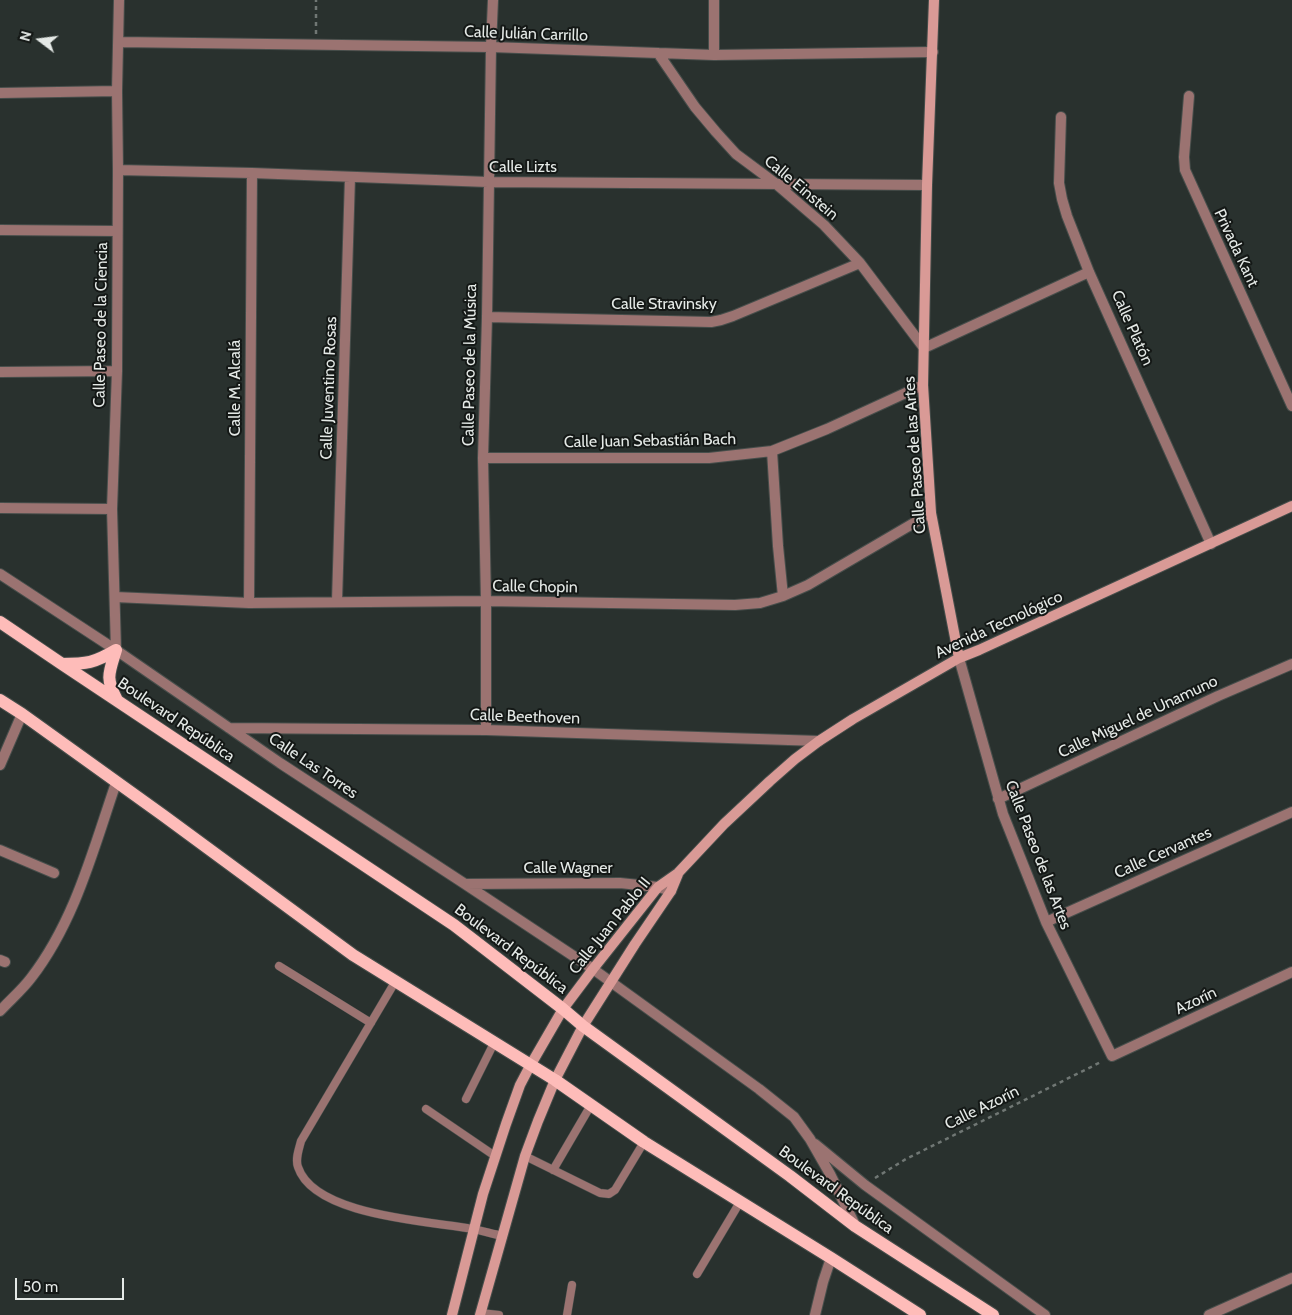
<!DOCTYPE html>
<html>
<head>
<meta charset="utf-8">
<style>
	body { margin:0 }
	#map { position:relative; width:1292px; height:1315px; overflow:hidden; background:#29312e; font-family:Cabin,sans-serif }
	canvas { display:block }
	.north { position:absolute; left:15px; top:15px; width:50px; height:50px; -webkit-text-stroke:4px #141816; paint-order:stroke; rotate:285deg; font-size:14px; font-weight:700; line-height:20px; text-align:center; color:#e4e9e6 }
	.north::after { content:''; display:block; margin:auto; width:18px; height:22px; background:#e4e9e6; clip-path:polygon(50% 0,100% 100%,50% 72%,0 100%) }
	.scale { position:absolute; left:15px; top:1278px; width:109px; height:22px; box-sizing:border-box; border:2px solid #e4e9e6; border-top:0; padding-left:6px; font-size:15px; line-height:18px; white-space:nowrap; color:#e4e9e6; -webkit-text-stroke:4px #141816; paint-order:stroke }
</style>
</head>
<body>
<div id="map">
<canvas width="1292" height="1315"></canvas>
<div class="north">N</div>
<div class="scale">50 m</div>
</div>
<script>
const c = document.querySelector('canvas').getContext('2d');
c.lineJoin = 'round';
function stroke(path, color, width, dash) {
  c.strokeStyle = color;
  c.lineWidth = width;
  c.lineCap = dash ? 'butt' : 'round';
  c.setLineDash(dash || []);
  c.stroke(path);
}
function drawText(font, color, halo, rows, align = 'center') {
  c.font = font + ' Cabin,sans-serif';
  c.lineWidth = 4;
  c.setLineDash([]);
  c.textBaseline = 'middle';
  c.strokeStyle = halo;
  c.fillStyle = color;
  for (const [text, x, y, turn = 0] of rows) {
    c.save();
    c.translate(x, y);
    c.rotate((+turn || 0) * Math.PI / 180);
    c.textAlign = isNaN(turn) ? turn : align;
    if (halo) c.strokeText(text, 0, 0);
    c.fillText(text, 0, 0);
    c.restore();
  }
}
const path = new Path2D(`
	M316,34V0
	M875,1178L906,1159L1101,1062`);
const lane = new Path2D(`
	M279,966L371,1023
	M395,982L301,1141C299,1149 295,1159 298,1167C314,1216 429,1221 473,1229C483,1231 493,1234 503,1236
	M466,1099L494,1043
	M426,1109L495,1156
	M525,1156L600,1193L609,1194L615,1190L644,1142
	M553,1170L591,1105
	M697,1274L740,1202
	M481,1313L499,1315
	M567,1315L572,1285`);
const street = new Path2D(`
	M119,42L491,47L714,55L933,52
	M658,53L695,107L716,132L736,154L775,183L824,225L860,263L924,348L1089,272
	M714,55V0
	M0,93L117,91
	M1189,96L1184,157L1185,170L1292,406
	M1061,117L1059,183L1062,199L1067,216L1089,272L1211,544
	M118,170L252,173L488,182L927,185
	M0,230L117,231
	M487,317L711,322L721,320L733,316L860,263
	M0,372L117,371
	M772,451L778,546L783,596
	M483,458H709L772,451L827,429L923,385
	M0,508L112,509
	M0,574L116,650L280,763L465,884L593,969L759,1089L794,1117L810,1139L830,1174L855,1225
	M115,597L249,603L486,601L735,605L760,603L783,596L808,585L931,513
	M337,601L350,177
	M249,603L252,173
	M116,650L112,509L117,371L118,170L117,91L119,0
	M959,658L1003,814L1046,922L1112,1056L1292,972
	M229,728L486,730L819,741
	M486,730V601L483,458L487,317L491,47L493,0
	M0,765L22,714
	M998,799L1218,696L1292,664
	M0,850L54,873
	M465,884L620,883L658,887L671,891
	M1046,922L1292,812
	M0,960L5,962
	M0,1011C10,1000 22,990 31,978C75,921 93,850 116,783
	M815,1144L865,1185L1045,1315
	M815,1315L823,1282L831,1258
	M1209,1315L1292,1278`);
const secondary = new Path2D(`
	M934,0L927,185L923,385L931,513L959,658
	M452,1315L483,1194L506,1124L520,1085L530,1066L563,1009L593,969L658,887L678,873L724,824L770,781L795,759L819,741L853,719L959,658L979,650L1292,506
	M480,1315L525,1156L538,1121L555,1080L583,1026L635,944L671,891L678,874`);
const primary = new Path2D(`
	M0,622L62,664L454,925L563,1009L583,1026L790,1176L855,1226L993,1315
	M116,650C109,673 105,678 117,700
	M62,664C87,664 94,663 116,650
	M0,700L22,714L164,816L353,955L555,1080L644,1142L831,1258L920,1315`);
const streetNames = [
	["Calle Julián Carrillo",526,34,2],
	["Calle Lizts",523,167],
	["Calle Einstein",801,188,40],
	["Privada Kant",1236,248,65],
	["Calle Stravinsky",664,304],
	["Calle Paseo de la Ciencia",101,325,-89],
	["Calle Platón",1132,328,66],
	["Calle Paseo de la Música",470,365,-89],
	["Calle M. Alcalá",235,388,-90],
	["Calle Juventino Rosas",329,388,-88],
	["Calle Juan Sebastián Bach",650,441,-1],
	["Calle Paseo de las Artes",915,455,-94],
	["Calle Chopin",535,587,1],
	["Avenida Tecnológico",999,625,-25],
	["Calle Beethoven",525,717,2],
	["Calle Miguel de Unamuno",1138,717,-25],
	["Boulevard República",176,720,34],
	["Calle Las Torres",313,766,34],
	["Calle Cervantes",1163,853,-24],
	["Calle Paseo de las Artes",1038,855,69],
	["Calle Wagner",568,868],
	["Calle Juan Pablo II",610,926,-51],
	["Boulevard República",511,949,37],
	["Azorín",1196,1001,-25],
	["Calle Azorín",982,1108,-26],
	["Boulevard República",836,1190,36]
];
stroke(lane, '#474e4b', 9);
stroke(street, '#474e4b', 12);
stroke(secondary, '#474e4b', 12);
stroke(primary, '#474e4b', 14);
stroke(path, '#707774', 2.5, [4, 4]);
stroke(lane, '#9b7371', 8);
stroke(street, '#9b7371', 10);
stroke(secondary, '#d99a96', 10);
stroke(primary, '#febcb9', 12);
drawText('16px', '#e4e9e6', '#141816', streetNames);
</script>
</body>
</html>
